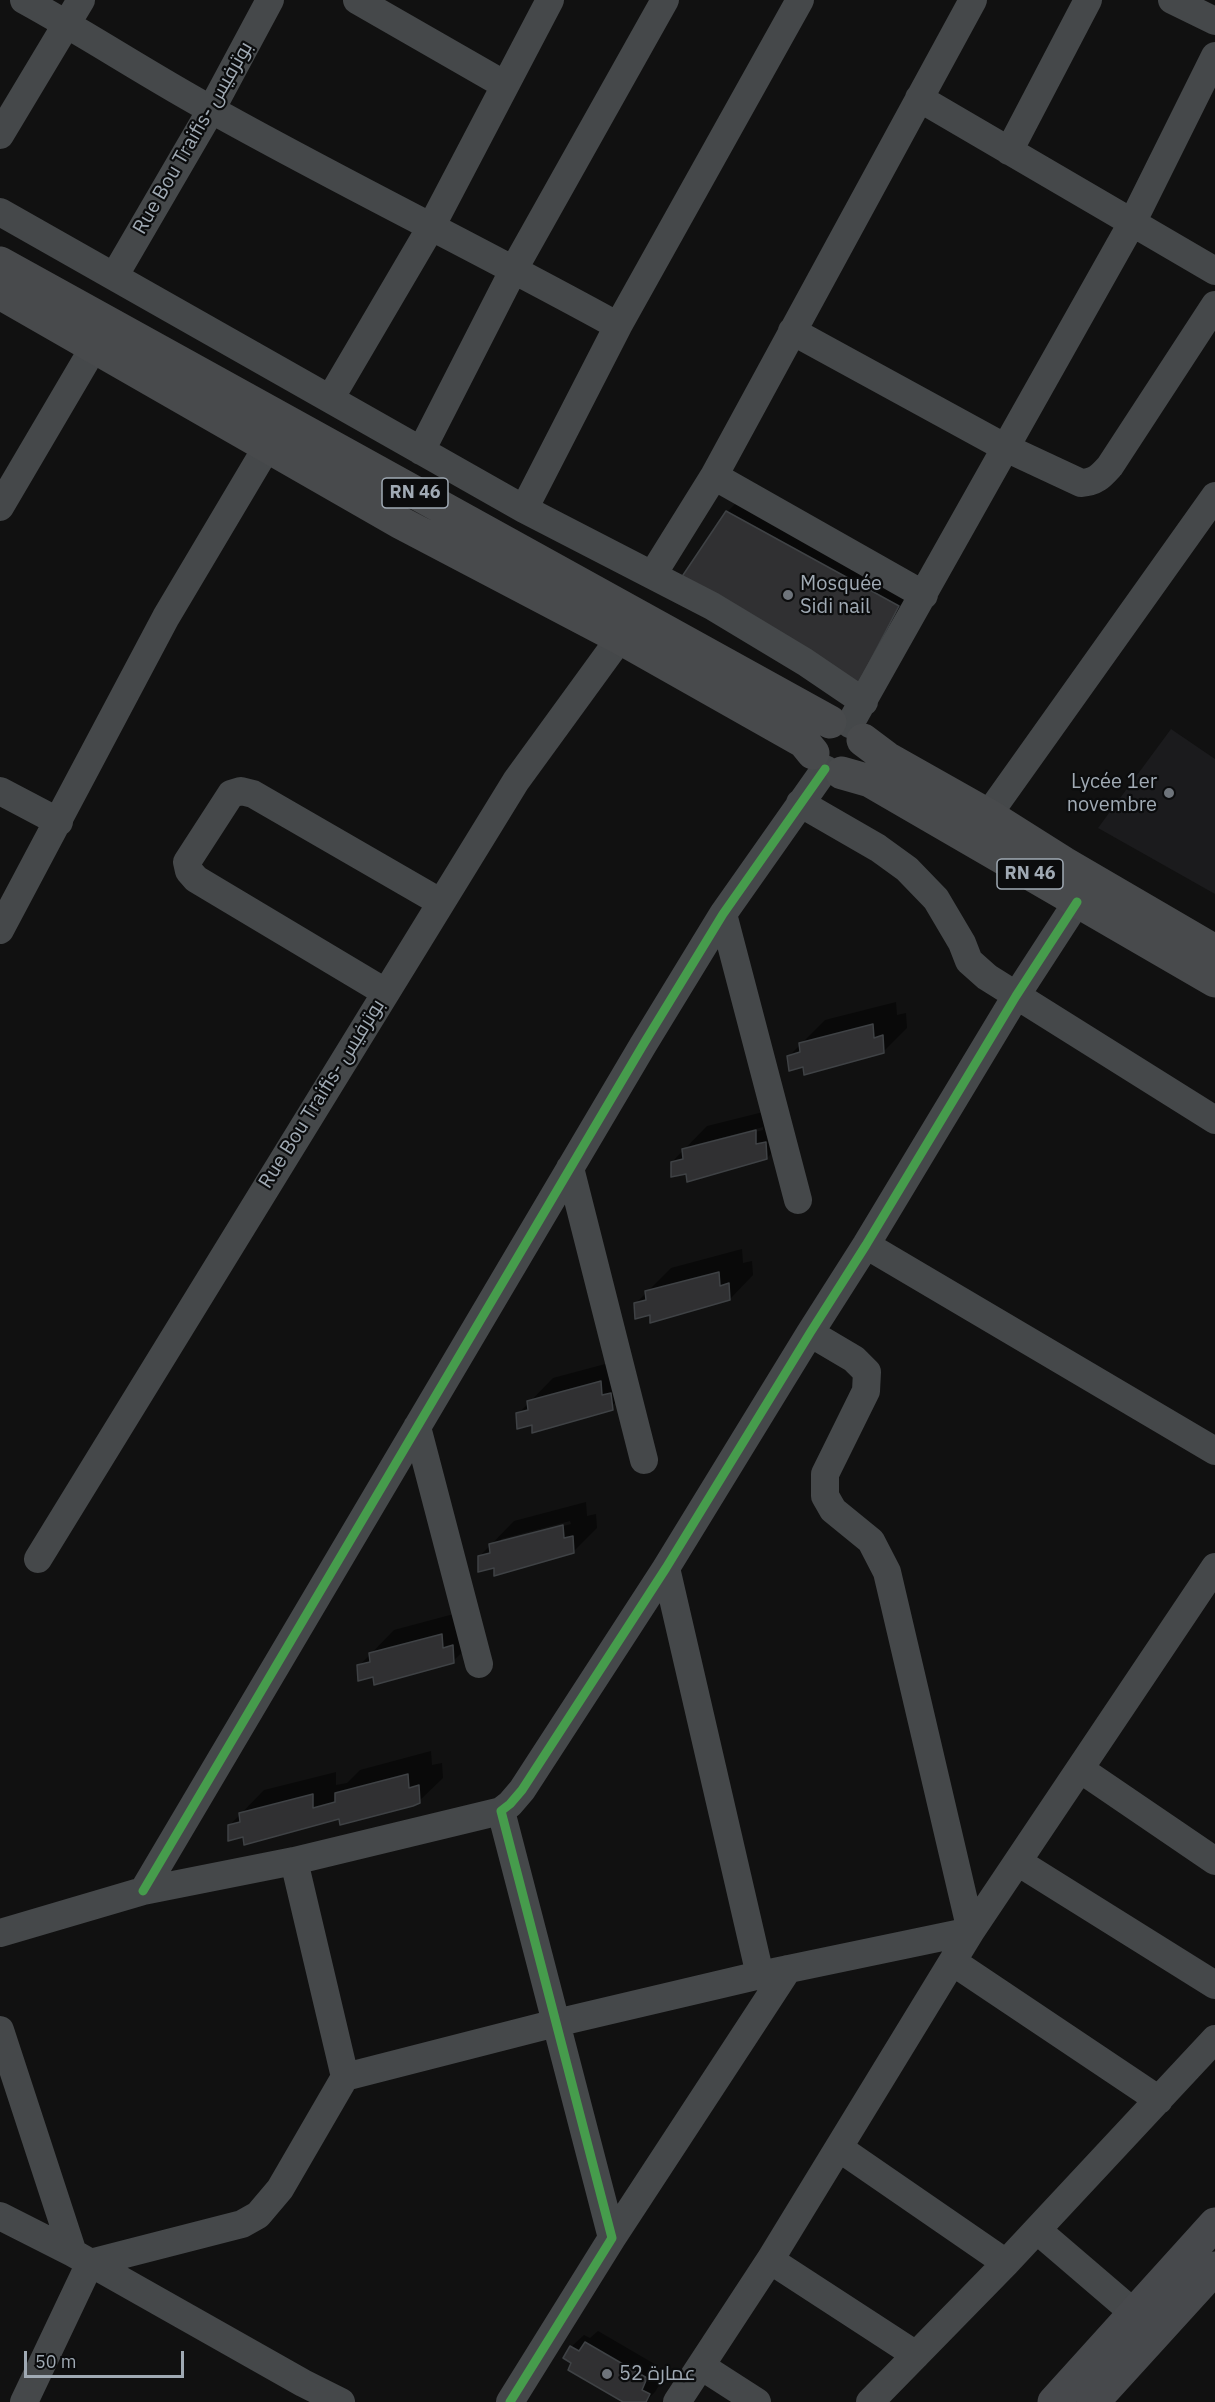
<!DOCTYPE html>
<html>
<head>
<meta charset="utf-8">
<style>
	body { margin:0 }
	#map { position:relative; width:1215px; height:2402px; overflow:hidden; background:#111; font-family:"IBM Plex Sans",sans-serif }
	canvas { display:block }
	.scale { position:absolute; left:24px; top:2351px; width:160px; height:27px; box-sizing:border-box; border:3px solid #a0aab4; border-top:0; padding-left:8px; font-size:18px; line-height:21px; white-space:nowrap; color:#a0aab4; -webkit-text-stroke:4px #0b0c0d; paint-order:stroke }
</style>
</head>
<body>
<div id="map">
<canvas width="1215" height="2402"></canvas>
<div class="scale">50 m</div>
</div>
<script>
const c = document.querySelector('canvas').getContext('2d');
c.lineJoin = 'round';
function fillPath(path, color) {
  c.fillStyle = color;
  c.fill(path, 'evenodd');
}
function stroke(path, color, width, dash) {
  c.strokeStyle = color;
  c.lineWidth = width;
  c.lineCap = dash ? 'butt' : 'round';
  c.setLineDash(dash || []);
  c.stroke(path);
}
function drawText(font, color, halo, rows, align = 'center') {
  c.font = font + ' "IBM Plex Sans",Cairo,sans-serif';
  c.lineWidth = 4.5;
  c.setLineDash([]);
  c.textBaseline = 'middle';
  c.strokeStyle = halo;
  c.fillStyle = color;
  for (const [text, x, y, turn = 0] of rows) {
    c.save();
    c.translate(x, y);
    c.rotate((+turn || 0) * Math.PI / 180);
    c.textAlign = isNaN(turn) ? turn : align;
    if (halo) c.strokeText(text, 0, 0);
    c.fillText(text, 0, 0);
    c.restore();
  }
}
const built = new Path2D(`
	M1171,729L1215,759V894L1098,828Z`);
const shadow = new Path2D(`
	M743,496L914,590L857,684L727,512Z
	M896,1002L897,1015L906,1013L907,1028L883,1052L805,1065L789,1056L825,1020Z
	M779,1108L790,1134L767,1158L688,1172L672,1162L707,1126ZM763,1127V1130L694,1148V1145Z
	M742,1249L743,1263L752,1261L753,1275L730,1299L651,1313L635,1304L671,1268Z
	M624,1359L635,1385L605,1412L534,1431L533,1423L518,1414L553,1378Z
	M586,1502L587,1516L596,1514L597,1528L573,1552L495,1574V1566L479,1557L514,1521ZM570,1521L571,1524L501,1542V1539Z
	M465,1611L477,1638L453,1661L374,1675L359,1666L394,1630Z
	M431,1751L432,1765L442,1763L443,1778L419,1801L245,1835L229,1826L264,1790L336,1772V1785L347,1783L360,1770Z
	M598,2331L658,2366L653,2378L661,2382L655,2392L645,2402H626L573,2362L571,2347L584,2335L590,2338Z`);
const building = new Path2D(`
	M726,511L899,606L857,686L677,584Z
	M873,1024L874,1038L883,1035L884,1053L804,1075L803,1067L789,1071L787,1056L800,1052L799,1043Z
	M756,1130V1144L766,1142L767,1159L687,1182L686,1174L671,1177V1162L683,1159L682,1149Z
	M719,1272L720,1286L729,1283L730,1300L650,1323V1315L635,1319L634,1303L646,1300L645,1291Z
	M601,1381L602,1395L611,1393L613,1410L532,1433V1425L517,1429L516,1413L528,1410L527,1401Z
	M563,1525L564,1538L573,1536L574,1553L494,1576V1568L478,1572V1556L490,1553L489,1544Z
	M442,1634L443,1648L453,1645L454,1663L374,1685L373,1677L358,1681L357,1665L370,1662L369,1653Z
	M408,1774L409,1788L419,1785L420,1803L413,1806L340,1825L339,1819L244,1845L243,1837L228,1841V1825L240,1822L239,1813L313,1794V1808L335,1802V1793Z
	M585,2342L647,2378L642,2390L650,2394L646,2402H623L568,2370L571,2363L563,2358L570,2346L579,2351Z`);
const minor = new Path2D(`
	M24,0C88,35 148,75 212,110C346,185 484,252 618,326
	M357,0L505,85
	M1172,0L1215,21
	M919,98L1215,271
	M0,135L81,0
	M1009,151L1088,0
	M0,212L524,509L712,606L805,662L864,702
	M115,275L211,110L270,0
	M792,331L1006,448L1081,483C1096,482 1101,476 1110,466L1215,305
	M330,399L431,227L550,0
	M421,451L514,269L665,0
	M714,476L924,595
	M0,507L94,347
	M524,509L618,326L800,0
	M653,574L714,476L973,0
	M850,724L1132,223L1215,56
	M0,791L59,822
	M800,803L878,848L907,869L936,899L962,943L969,961L987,977L1215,1120
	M988,815L1215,496
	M723,914L798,1200
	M0,930L166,617L267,447
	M385,992L196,879L189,871L187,862L231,794L241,791L253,794L440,902
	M570,1168L644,1460
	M866,1245L1215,1451
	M417,1427L479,1664
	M38,1559L516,781L620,638
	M666,1568L760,1975
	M1080,1769L1215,1861
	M1018,1862L1215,1985
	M143,1891L643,1045L723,914L825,769
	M0,1933L143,1891L294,1861L501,1811
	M953,1962L1159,2100
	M0,2030L73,2253
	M345,2077L556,2023L760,1975L971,1931L887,1572L871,1541L833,1510L825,1496V1474L866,1391L867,1372L854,1359L810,1333
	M839,2148L1006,2263
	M0,2216L73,2253L303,2383L341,2402
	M1037,2230L1135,2314
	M612,2238L788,1969
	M770,2260L916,2355
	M701,2366L757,2402
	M24,2402L90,2263L242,2224L258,2215L280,2189L345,2077L294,1861
	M510,2402L612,2238L501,1811L510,1804L522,1790L666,1568L810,1333L866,1245L1016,996L1077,902
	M677,2402L770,2260L971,1931L1215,1567
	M870,2402L1006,2263L1215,2039`);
const major = new Path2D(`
	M1054,2402L1215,2224
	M1093,2402L1215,2268`);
const highway = new Path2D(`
	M0,263L830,722
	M0,293L401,523L620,638L804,742L813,753
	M863,740L887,758L988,815L1064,863L1215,951
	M842,773L870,781L1215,981`);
const cycleway = new Path2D(`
	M143,1891L643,1045L723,914L825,769
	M510,2402L612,2238L501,1811L510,1804L522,1790L666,1568L810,1333L866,1245L1016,996L1077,902`);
const markers = [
	[788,595,6,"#6e747b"],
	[1169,793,6,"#6e747b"],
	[607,2374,6,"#6e747b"]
];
const shields = [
	[415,493,66],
	[1030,874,66]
];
const shieldNames = [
	["RN 46",415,493],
	["RN 46",1030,874]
];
const streetNames = [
	["Rue Bou Traifis- بوترفيس",193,138,-60],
	["Rue Bou Traifis- بوترفيس",322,1094,-58]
];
const poiNames = [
	["Mosquée",800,584],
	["Sidi nail",800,607],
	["Lycée 1er",1157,782,"right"],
	["novembre",1157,805,"right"],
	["عمارة 52",619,2374]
];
fillPath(built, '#1b1b1d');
fillPath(shadow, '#0007');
fillPath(building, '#303032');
stroke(building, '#3f4245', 1.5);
stroke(minor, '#45484a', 28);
stroke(major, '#47494c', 33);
stroke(highway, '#484a4c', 33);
stroke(cycleway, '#469c4c', 9);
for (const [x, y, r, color] of markers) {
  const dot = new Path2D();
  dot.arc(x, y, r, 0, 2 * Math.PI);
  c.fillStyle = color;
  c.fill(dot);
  stroke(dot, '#0b0c0d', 2);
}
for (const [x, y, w] of shields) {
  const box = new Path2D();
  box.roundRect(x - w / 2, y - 15, w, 30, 4.5);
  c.fillStyle = '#0b0c0d';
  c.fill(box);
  stroke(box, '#a0aab4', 1.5);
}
drawText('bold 18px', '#a0aab4', null, shieldNames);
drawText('20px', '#a0aab4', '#0b0c0d', streetNames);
drawText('20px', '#a0aab4', '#0b0c0d', poiNames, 'left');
</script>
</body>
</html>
